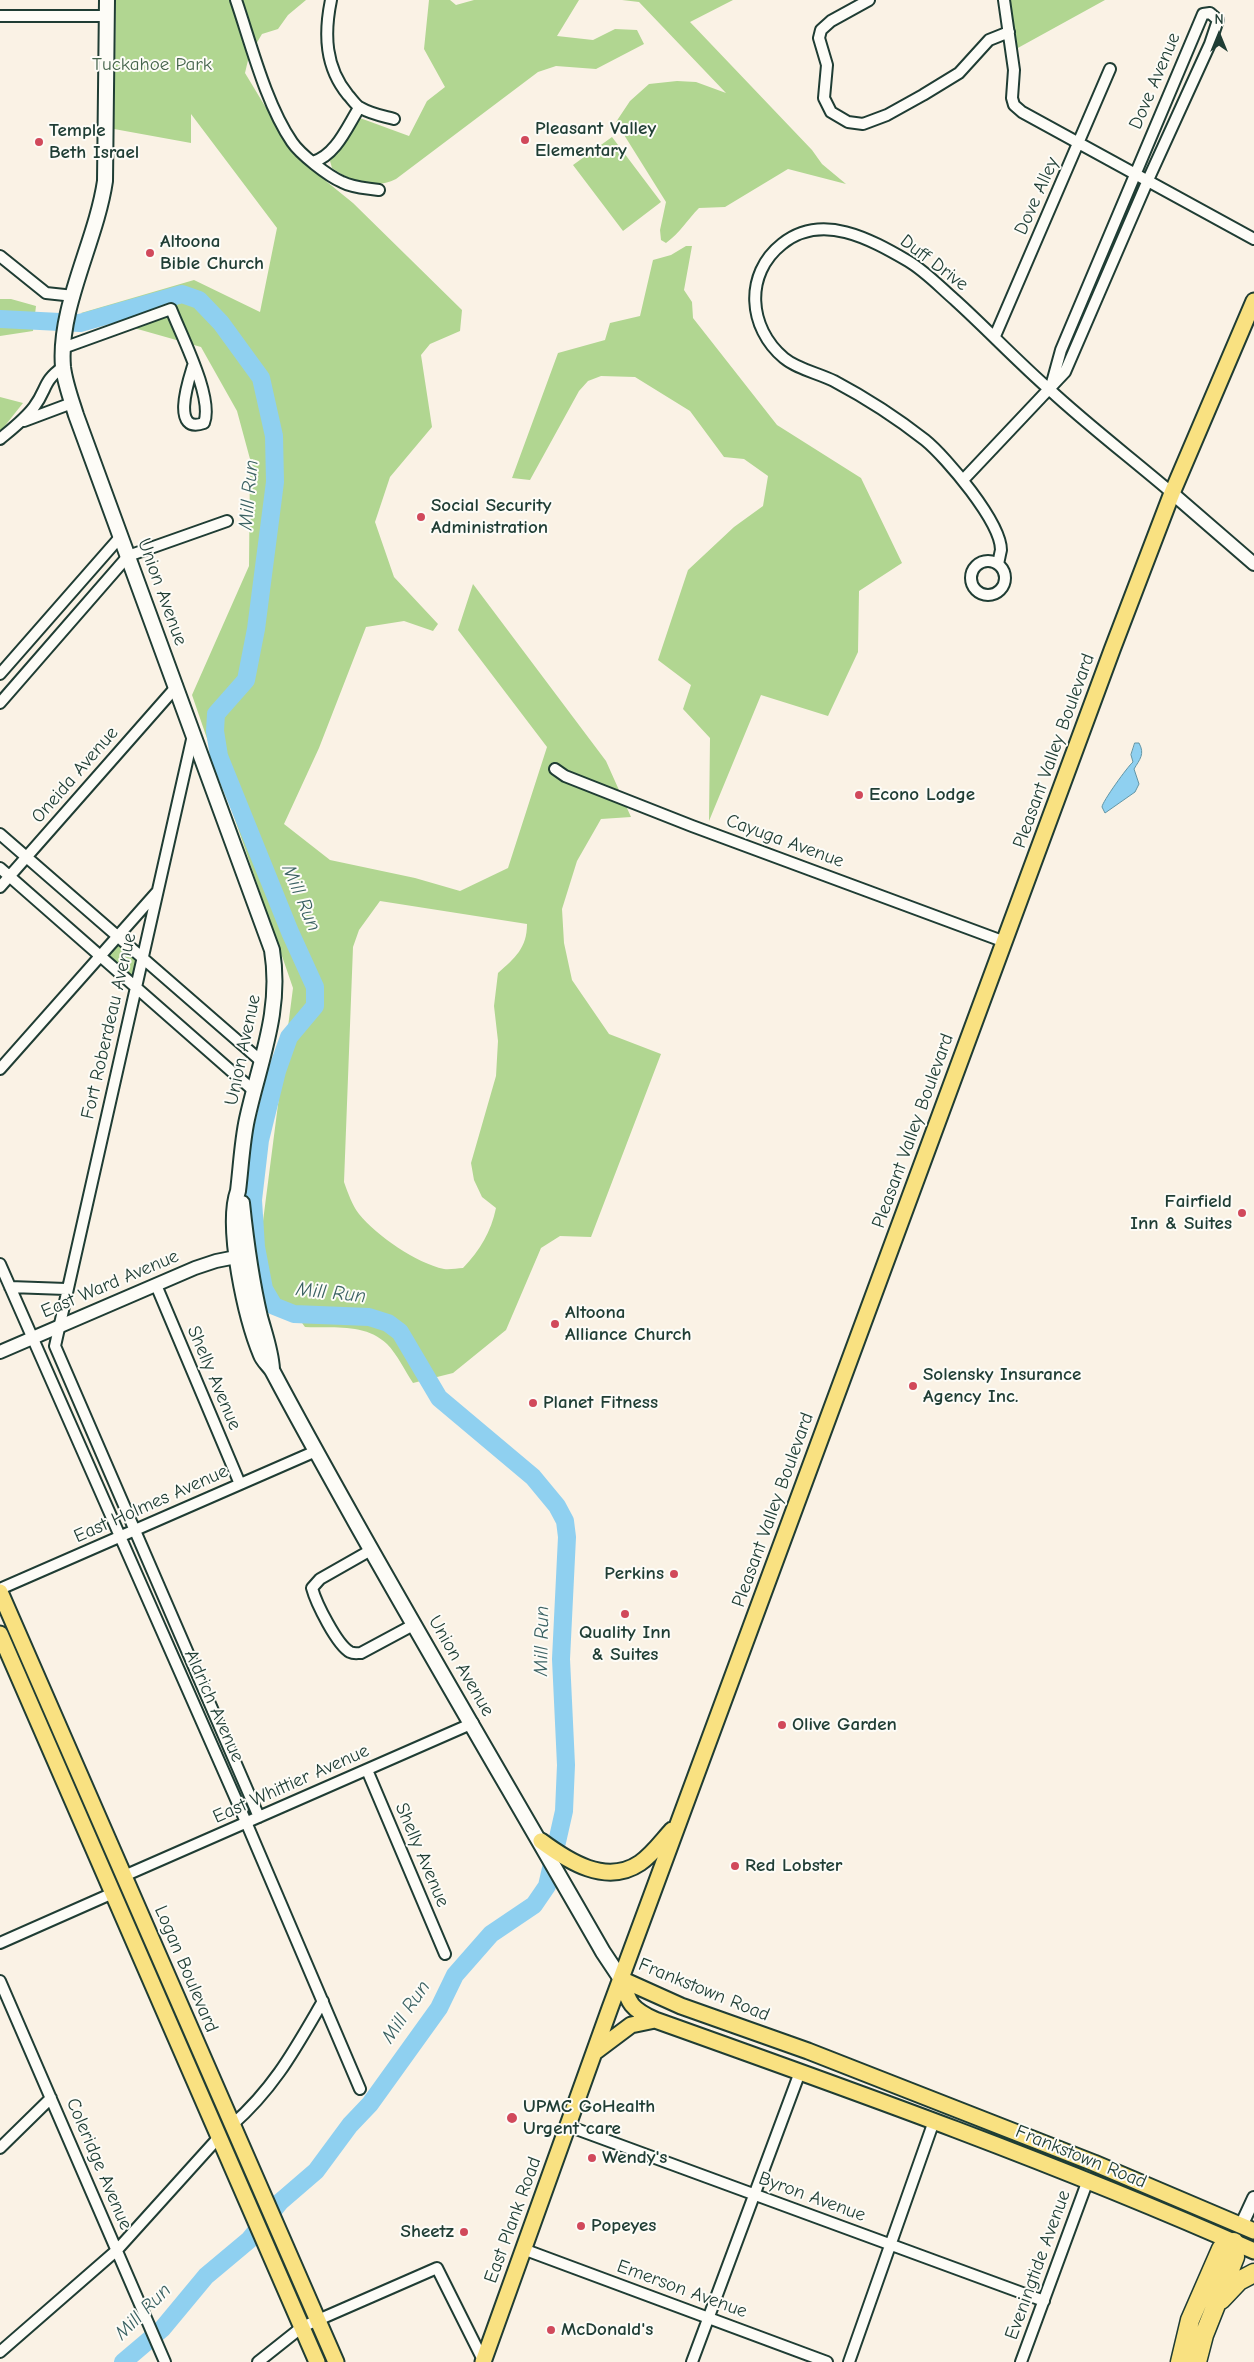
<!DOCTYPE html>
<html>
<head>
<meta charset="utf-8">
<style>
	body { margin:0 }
	#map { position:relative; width:1254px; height:2362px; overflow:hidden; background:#faf2e5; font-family:"Comic Neue",sans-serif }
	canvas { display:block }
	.north { position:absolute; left:1194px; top:10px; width:50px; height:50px; -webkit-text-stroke:4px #fdfcf7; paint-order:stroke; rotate:0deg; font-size:14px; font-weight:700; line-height:20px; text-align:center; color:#1f3d34 }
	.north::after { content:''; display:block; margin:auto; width:18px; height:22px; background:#1f3d34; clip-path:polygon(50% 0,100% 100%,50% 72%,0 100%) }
</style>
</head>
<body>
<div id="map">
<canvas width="1254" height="2362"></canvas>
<div class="north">N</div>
</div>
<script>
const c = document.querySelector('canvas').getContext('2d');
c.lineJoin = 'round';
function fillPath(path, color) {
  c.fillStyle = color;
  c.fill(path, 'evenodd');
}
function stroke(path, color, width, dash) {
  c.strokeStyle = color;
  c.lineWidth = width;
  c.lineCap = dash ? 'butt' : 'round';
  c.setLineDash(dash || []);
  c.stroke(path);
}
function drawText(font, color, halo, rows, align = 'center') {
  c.font = font + ' "Comic Neue",sans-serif';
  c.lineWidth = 4;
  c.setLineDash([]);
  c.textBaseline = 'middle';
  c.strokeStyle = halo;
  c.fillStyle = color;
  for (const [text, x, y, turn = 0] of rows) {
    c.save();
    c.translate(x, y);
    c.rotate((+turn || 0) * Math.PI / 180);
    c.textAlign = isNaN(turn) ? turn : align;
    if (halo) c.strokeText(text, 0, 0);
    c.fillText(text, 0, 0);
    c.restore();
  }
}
const green = new Path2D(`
	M116,0H306L288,15L278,29L262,34L249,56L245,73L295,156L353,203L462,310L460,331L430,344L421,355L432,427L390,477L375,522L394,577L438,624L433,631L404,621L366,627L319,748L284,824L330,860L415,878L460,891L508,868L547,747L458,630L473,584L606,761L631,817L601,819L577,861L562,909L564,943L572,980L609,1034L661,1054L591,1237L560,1236L541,1248L506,1330L453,1373L413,1383C405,1371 397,1354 387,1344C366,1323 332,1328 305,1327L291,1308L272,1296L258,1260L293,988L192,695L249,566L250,459L237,411L201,347L81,313L194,280L260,312L277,228L191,114V143L114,129ZM380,901L527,924C527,948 515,958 498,973L494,1006L498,1041L496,1076L471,1163L474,1180L482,1197L496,1208C491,1232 480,1250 463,1268C457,1268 450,1270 444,1269C416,1263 377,1236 359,1214C352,1205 348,1193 344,1182L353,947L359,930Z
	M429,0H450L456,5L474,0H579L557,36L593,40L615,29L637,30L644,44L596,69L556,66L538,72L396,179C375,190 350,181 332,168L330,161L360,118L409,136L427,101L445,87L424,49Z
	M622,0H733L690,22L812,150L822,164L846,184L788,169L725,207L699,208C687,220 680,233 666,243L661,240L660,230L666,202L616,122L630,101L649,84L677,81L696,82L726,93L639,2Z
	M1009,0H1105L1016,49Z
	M612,137L661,202L623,231L573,165Z
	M686,246H692L684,290L692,302L693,318L777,425L861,478L902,563L859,591L858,652L828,716L761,695L709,821L710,738L683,709L691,685L658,660L688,570L734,527L763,506L768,476L744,459L724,457L690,411L635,377L601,376L588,381L579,391L530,480L512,478L558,353L605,340L610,323L640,316L653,260L671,255Z
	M0,299H11L36,306L33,331L0,336Z
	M0,397L23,403L0,432Z
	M117,942L136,957L137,960L132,977L107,956Z`);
const water = new Path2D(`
	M1135,743H1139C1145,754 1140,759 1134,769L1139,784L1135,792L1105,813L1102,807C1102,802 1128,766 1133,762L1131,755Z`);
const river = new Path2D(`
	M0,319L80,323L182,294L199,300L221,323L261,378L274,436L275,482L256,629L246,680L216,714L215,731L219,756L290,932L315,987V1006L289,1037L277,1071L260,1140L253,1200L256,1247L264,1289L274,1306L294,1314L369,1317L388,1323L400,1332L439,1398L533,1477L557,1506L565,1521L567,1537L561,1659L566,1765L564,1811L547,1886L534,1905L491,1934L455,1975L439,2008L370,2104L350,2125L316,2171L280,2202L249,2240L206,2276L162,2329L123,2362`);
const minor = new Path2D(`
	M236,0C251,44 266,104 292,142C300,154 328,176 342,182C353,188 367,188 379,190
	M331,0C324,34 325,67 348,95C352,99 356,106 361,108C371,114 383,116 394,119
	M869,0L831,21L821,30L819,38L827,65L824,98L831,112L848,122L863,124L887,115L923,95L959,73L989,40L1009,32
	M1004,0L1014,70L1012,98L1014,105L1022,112L1254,239
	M0,16H107
	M313,162C336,155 347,127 359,108
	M0,256L46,293L74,296
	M995,336L1110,69
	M63,348L171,309C181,335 214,398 204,423C170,435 189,379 193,366
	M24,421L72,403
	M0,439C12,429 25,419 34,407C48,388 42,382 63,367
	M963,480L1065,372L1148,180L1210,44L1218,20L1210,13L1203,14L1061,350L1050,390
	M971 578a17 17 0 1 1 34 0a17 17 0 1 1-34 0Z
	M998,564C999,560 1000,554 1001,550C1001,522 946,457 925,440C897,418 866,398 834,381C818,373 797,369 784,358C748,328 744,274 782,244C822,212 870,239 908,261C925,271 940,287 955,300C987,329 1017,361 1050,390C1089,426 1131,458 1172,493
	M0,674L121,536
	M0,703L128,556L227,521
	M193,735L55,1346L259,1817
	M555,769L565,776L692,826L1005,942
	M0,834L261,1061
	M0,868L254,1091
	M0,887L177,686
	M0,1069L157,892
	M0,1264L246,1822L360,2089
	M156,1285L240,1484
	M10,1287L66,1289
	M371,1550L320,1579L312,1588C316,1603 337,1645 350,1652C354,1654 357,1653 361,1653L415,1624
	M0,1589L316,1451
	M367,1770L445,1954
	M124,1876L473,1723
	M0,1943L113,1893
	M0,1981L165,2362
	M232,2125C275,2087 295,2049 323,2001
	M568,2126L1044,2301
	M0,2148L51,2098
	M523,2249L827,2362
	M0,2352L117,2250L219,2137
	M258,2362L302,2327L437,2268L484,2362
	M692,2362L800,2072
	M849,2362L934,2121
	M1021,2362L1088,2180`);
const tertiary = new Path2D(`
	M1172,493L1254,564
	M0,1352L195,1268L216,1261L246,1255
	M1241,2226L1254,2198`);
const secondary = new Path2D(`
	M107,0L105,181C96,242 58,307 63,367C65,383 71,399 76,415L272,950C282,1011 260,1060 247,1119C242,1142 241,1167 238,1191C225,1227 246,1319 261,1355C263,1361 270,1366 273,1372C300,1423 328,1473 356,1523C437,1667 521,1809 603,1952L621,1979
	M242,1203C246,1241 251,1279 260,1317C265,1335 271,1351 272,1369`);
const primary = new Path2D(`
	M0,1592L336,2362
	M0,1634L317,2362
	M541,1841C568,1861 606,1886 640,1863C652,1855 662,1841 672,1830
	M621,1979C629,2004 631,2009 655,2020C857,2092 1058,2164 1254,2251
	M621,1979L681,2006L808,2051L1094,2163L1254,2231
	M595,2052L631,2025L655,2020
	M483,2362L610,2008L1112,650L1172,493L1254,301`);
const motorway = new Path2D(`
	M1221,2300L1239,2281L1254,2273
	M1180,2362L1190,2320L1221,2249L1234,2242L1235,2257L1204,2335L1197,2362`);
const markers = [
	[525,140,5,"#d1495b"],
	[39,142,5,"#d1495b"],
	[150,253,5,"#d1495b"],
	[421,517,5,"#d1495b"],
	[859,795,5,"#d1495b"],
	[1242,1213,5,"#d1495b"],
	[555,1324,5,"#d1495b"],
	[913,1386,5,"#d1495b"],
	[533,1403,5,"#d1495b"],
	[674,1574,5,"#d1495b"],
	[625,1614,5,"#d1495b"],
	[782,1725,5,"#d1495b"],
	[735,1866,5,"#d1495b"],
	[512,2118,6,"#d1495b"],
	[592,2158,5,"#d1495b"],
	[581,2226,5,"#d1495b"],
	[464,2232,5,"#d1495b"],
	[551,2330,5,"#d1495b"]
];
const parkNames = [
	["Tuckahoe Park",152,65]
];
const streetNames = [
	["Dove Avenue",1155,81,-67],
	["Dove Alley",1037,196,-66],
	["Duff Drive",934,263,37],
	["Union Avenue",162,592,70],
	["Pleasant Valley Boulevard",1054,751,-70],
	["Oneida Avenue",75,775,-49],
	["Cayuga Avenue",785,841,20],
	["Fort Roberdeau Avenue",109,1026,-77],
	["Union Avenue",243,1050,-78],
	["Pleasant Valley Boulevard",913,1131,-70],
	["East Ward Avenue",110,1284,-23],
	["Shelly Avenue",214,1378,67],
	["East Holmes Avenue",151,1504,-24],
	["Pleasant Valley Boulevard",773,1510,-70],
	["Union Avenue",461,1666,60],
	["Aldrich Avenue",214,1706,66],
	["East Whittier Avenue",291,1784,-24],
	["Shelly Avenue",422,1855,67],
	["Logan Boulevard",186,1969,67],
	["Frankstown Road",704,1990,22],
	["Frankstown Road",1081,2157,22],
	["Coleridge Avenue",99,2164,67],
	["Byron Avenue",812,2197,20],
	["East Plank Road",513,2220,-70],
	["Eveningtide Avenue",1038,2265,-70],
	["Emerson Avenue",682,2289,20]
];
const poiNames = [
	["Pleasant Valley",535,129],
	["Elementary",535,151],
	["Temple",49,131],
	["Beth Israel",49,153],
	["Altoona",160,242],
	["Bible Church",160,264],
	["Social Security",431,506],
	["Administration",431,528],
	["Econo Lodge",869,795],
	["Fairfield",1232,1202,"right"],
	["Inn & Suites",1232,1224,"right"],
	["Altoona",565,1313],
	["Alliance Church",565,1335],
	["Solensky Insurance",923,1375],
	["Agency Inc.",923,1397],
	["Planet Fitness",543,1403],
	["Perkins",664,1574,"right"],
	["Quality Inn",625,1633,"center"],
	["& Suites",625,1655,"center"],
	["Olive Garden",792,1725],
	["Red Lobster",745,1866],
	["UPMC GoHealth",523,2107],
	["Urgent care",523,2129],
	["Wendy's",602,2158],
	["Popeyes",591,2226],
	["Sheetz",454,2232,"right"],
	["McDonald's",561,2330]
];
const waterNames = [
	["Mill Run",249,495,-85],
	["Mill Run",301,898,67],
	["Mill Run",331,1293,6],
	["Mill Run",542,1641,-89],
	["Mill Run",406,2012,-56],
	["Mill Run",143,2312,-45]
];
fillPath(green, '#b1d691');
fillPath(water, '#8fd0f0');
stroke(water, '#6295a5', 1);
stroke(river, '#8fd0f0', 18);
stroke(minor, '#1f3d34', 14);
stroke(tertiary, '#1f3d34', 16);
stroke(secondary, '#1f3d34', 18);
stroke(primary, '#1f3d34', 19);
stroke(motorway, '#1f3d34', 21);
stroke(minor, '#fdfcf7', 10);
stroke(tertiary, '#fdfcf7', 12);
stroke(secondary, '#fdfcf7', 14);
stroke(primary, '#f9e181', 15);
stroke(motorway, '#f9e181', 18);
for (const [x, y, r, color] of markers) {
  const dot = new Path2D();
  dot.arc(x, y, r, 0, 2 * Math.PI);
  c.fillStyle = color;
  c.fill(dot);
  stroke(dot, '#fdfcf7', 2);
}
drawText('19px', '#44634b', '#fdfcf7', parkNames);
drawText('19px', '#1f3d34', '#fdfcf7', streetNames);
drawText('bold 19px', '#1f3d34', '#fdfcf7', poiNames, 'left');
drawText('italic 20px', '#3b6263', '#fdfcf7', waterNames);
</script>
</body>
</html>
